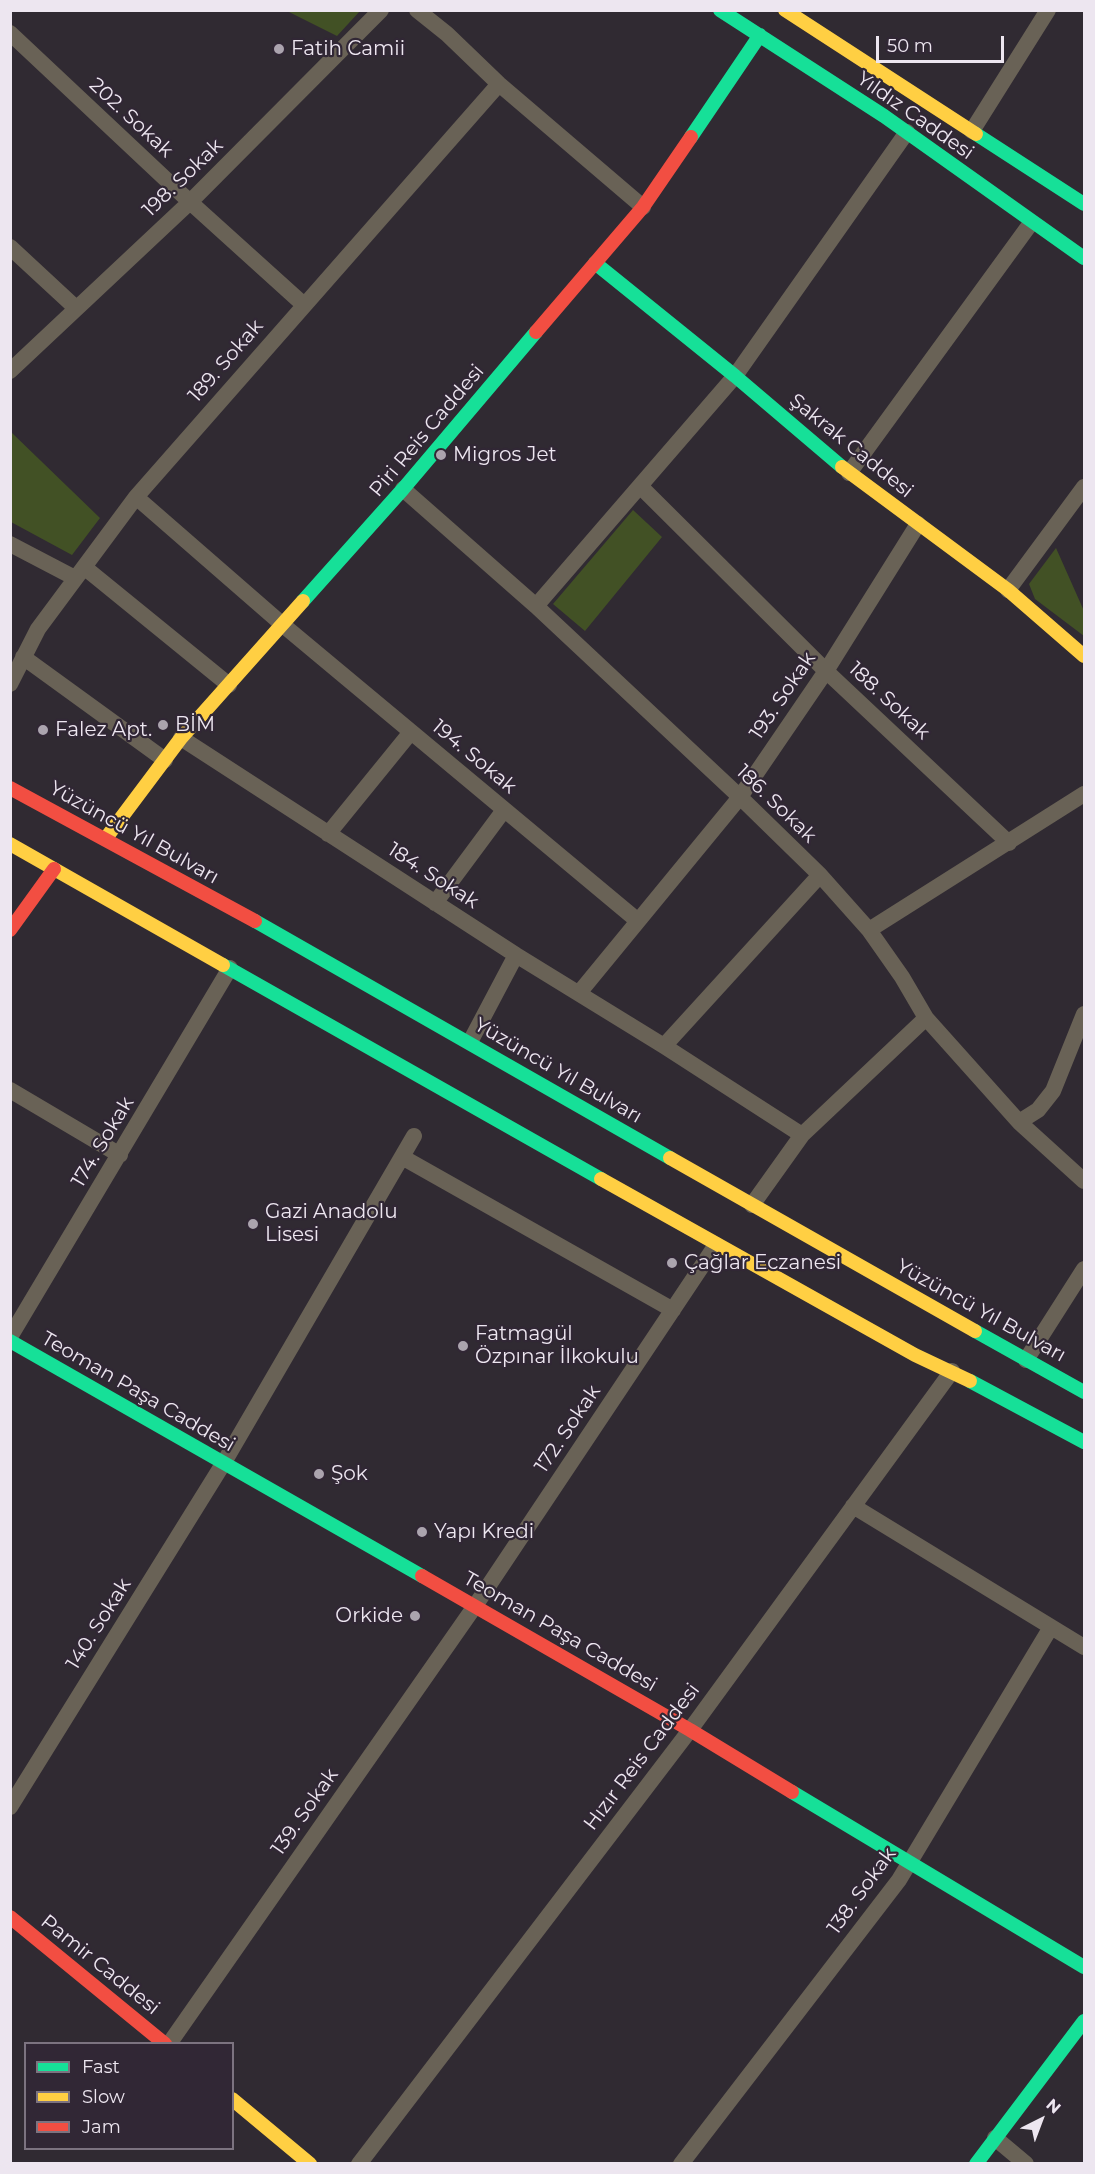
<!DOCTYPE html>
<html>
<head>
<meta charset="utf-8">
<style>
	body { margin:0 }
	#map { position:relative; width:1095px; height:2174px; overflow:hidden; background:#302a32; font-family:Montserrat,sans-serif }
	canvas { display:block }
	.frame { position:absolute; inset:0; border:12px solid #ede6f0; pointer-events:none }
	.legend { position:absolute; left:24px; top:2042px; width:210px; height:108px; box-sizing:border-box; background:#312735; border:2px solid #7c7380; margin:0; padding:8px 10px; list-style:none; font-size:18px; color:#ede6f0 }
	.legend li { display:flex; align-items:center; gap:12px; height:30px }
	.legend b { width:30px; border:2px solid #7c7380 }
	.north { position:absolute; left:1011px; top:2090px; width:60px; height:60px; -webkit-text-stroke:4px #312735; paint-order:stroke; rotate:42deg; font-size:16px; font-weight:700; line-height:24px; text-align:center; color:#ede6f0 }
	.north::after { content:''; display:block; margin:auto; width:21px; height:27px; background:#ede6f0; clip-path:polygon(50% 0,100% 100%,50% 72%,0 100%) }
	.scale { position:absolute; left:876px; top:36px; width:128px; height:27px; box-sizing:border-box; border:3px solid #ede6f0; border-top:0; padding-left:8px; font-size:18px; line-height:21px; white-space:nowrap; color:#ede6f0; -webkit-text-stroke:4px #312735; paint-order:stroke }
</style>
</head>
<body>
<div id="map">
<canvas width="1095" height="2174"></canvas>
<div class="frame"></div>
<ul class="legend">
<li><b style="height:8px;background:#16e098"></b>Fast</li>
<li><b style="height:8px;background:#ffcf43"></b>Slow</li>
<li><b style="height:8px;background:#f24e42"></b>Jam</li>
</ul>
<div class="north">N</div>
<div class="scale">50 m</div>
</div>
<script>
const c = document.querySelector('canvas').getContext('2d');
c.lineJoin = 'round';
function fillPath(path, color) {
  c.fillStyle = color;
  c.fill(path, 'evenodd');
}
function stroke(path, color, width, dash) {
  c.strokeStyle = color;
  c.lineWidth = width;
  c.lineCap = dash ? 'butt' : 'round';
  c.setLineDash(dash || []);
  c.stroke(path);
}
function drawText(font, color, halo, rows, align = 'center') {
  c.font = font + ' Montserrat,sans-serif';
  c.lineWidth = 4.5;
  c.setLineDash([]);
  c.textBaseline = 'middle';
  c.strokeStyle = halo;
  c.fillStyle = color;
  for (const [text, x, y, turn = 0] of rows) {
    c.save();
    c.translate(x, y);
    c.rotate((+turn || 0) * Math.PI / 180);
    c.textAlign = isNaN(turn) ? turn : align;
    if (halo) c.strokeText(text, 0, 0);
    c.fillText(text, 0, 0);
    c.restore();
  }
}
const green = new Path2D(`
	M287,11H360L337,36Z
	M11,432L100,518L72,555L11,522Z
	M633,510L662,537L585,631L553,604Z
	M1056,548L1084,611V636L1035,599L1029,584Z`);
const street = new Path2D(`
	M417,10L447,34L499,84L643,207
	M10,33L190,202L304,305
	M972,131L1048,10
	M10,247L76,308
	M10,371L190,202L381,10
	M849,473L1031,223
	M640,486L826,671L1009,843
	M403,489L536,606L740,797L820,875L869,930L902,977L926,1018L1019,1122L1084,1181
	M136,497L283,625L638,921
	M10,544L75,578
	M84,567L229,685
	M1008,590L1084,487
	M536,606L735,376L907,132
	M23,657L165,760
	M10,684L38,629L136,497L499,84
	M181,738L516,955L664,1046L802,1135
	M328,834L411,732
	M435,903L504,810
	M869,930L1084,794
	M579,993L740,797L826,671L918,524
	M470,1042L516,955
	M664,1046L820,875
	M10,1090L120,1155
	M1019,1122L1038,1110L1053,1091L1084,1014
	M402,1157L673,1310
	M752,1205L802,1135L926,1018
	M10,1337L230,968
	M1026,1360L1084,1269
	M853,1506L1084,1647
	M10,1807L223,1464L414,1136
	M169,2044L475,1606L716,1245
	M995,2138L1026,2164
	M359,2164L690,1730L952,1371
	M681,2164L899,1880L1051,1627`);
const fast = new Path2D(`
	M720,10L884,116L1084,258
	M976,134L1084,204
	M691,137L760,35
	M595,263L735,376L842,467
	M303,601L403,489L536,332
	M255,921L670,1158
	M223,965L601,1179
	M975,1331L1084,1392
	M10,1341L422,1576
	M970,1381L1084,1442
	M792,1792L1084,1967
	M976,2164L1084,2021`);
const slow = new Path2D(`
	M785,10L976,134
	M842,467L1008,590L1084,656
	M106,838L181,738L303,601
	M10,844L223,965
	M670,1158L975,1331
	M601,1179L915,1355L970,1381
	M232,2099L310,2164`);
const jam = new Path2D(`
	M536,332L643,207L691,137
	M10,788L255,921
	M10,930L54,869
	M422,1576L690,1730L792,1792
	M10,1917L165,2044`);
const markers = [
	[279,49,6,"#aba4ae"],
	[441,455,6,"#aba4ae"],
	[163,725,6,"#aba4ae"],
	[43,730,6,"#aba4ae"],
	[253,1224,6,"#aba4ae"],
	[672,1263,6,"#aba4ae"],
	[463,1346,6,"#aba4ae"],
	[319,1474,6,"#aba4ae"],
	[422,1532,6,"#aba4ae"],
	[415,1616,6,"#aba4ae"]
];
const poiNames = [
	["Fatih Camii",291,49],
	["Migros Jet",453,455],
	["BİM",175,725],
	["Falez Apt.",55,730],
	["Gazi Anadolu",265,1212],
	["Lisesi",265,1235],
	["Çağlar Eczanesi",684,1263],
	["Fatmagül",475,1334],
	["Özpınar İlkokulu",475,1357],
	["Şok",331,1474],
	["Yapı Kredi",434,1532],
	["Orkide",403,1616,"right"]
];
const streetNames = [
	["Yıldız Caddesi",915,116,35],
	["202. Sokak",131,118,43],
	["198. Sokak",183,178,-44],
	["189. Sokak",226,361,-49],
	["Piri Reis Caddesi",427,431,-50],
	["Şakrak Caddesi",851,446,39],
	["193. Sokak",783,696,-56],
	["188. Sokak",889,701,43],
	["194. Sokak",474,757,40],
	["186. Sokak",776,804,44],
	["Yüzüncü Yıl Bulvarı",134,833,29],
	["184. Sokak",433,876,33],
	["Yüzüncü Yıl Bulvarı",558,1071,30],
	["174. Sokak",103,1142,-59],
	["Yüzüncü Yıl Bulvarı",981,1311,29],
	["Teoman Paşa Caddesi",138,1392,30],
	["172. Sokak",568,1429,-56],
	["140. Sokak",99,1624,-58],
	["Teoman Paşa Caddesi",560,1632,30],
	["Hızır Reis Caddesi",642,1757,-53],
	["139. Sokak",305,1812,-55],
	["138. Sokak",862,1891,-54],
	["Pamir Caddesi",100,1965,39]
];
fillPath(green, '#425125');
stroke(street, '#696256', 16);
stroke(fast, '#16e098', 14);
stroke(slow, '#ffcf43', 14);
stroke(jam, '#f24e42', 14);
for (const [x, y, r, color] of markers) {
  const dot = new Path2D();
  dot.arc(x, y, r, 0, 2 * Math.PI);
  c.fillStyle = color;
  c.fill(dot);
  stroke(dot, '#312735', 2);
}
drawText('20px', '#ede6f0', '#312735', poiNames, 'left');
drawText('20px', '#ede6f0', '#312735', streetNames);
</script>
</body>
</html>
